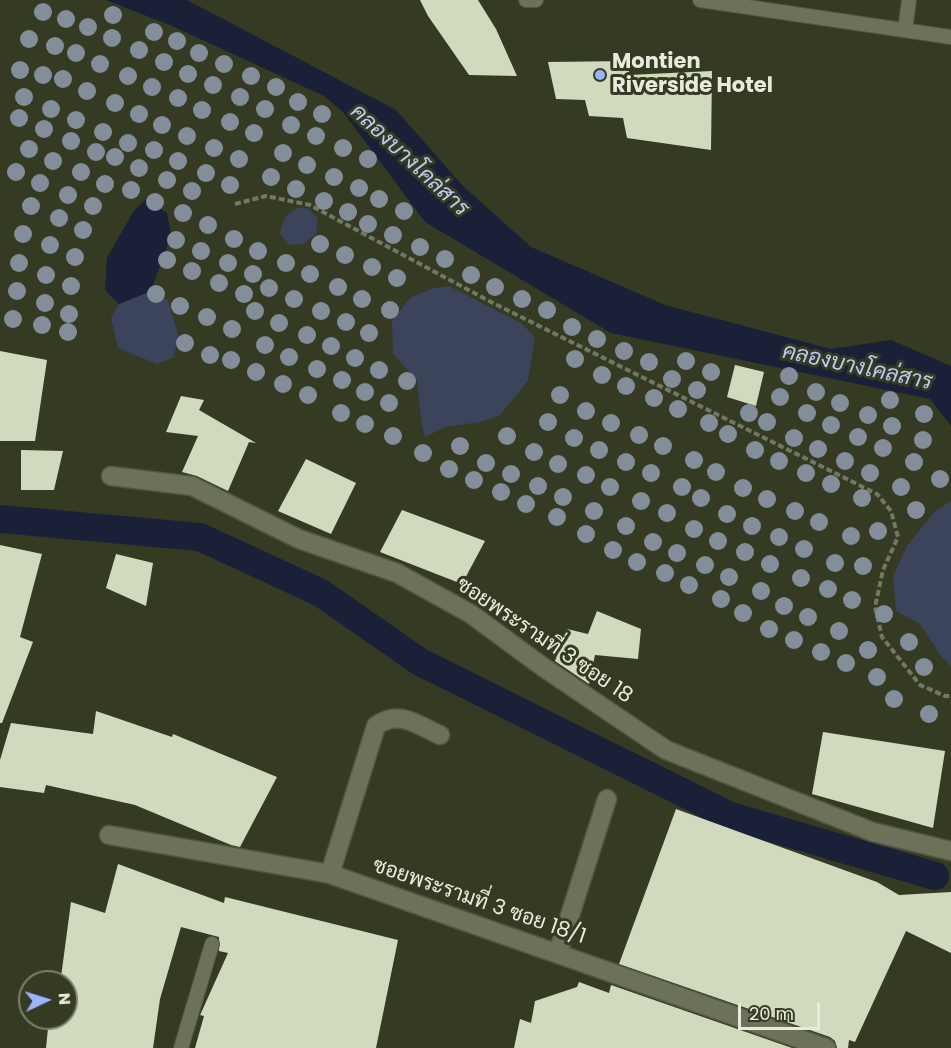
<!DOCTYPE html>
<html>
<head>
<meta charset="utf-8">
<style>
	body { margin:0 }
	#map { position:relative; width:951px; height:1048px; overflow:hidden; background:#353a23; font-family:Poppins,sans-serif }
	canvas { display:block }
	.north { position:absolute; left:18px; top:970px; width:60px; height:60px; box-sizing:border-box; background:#353a23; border:2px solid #7c816d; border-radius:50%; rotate:86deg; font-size:16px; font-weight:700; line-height:24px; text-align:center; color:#e7ebdc }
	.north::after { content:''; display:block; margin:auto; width:21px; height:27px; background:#9cb4fd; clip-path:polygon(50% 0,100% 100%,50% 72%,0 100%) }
	.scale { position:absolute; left:738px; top:1003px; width:82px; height:27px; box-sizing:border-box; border:3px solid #e7ebdc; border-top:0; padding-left:8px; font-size:18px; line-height:21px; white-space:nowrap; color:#e7ebdc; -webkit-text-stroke:4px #353a23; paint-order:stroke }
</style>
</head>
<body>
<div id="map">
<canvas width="951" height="1048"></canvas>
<div class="north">N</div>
<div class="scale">20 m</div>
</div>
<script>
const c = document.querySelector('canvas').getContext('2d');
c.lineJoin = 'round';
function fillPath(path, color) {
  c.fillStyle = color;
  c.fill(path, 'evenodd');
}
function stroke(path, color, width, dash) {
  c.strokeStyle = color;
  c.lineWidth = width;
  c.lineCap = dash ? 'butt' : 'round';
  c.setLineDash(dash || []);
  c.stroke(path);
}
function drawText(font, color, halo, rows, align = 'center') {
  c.font = font + ' Poppins,Sarabun,sans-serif';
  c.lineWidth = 6;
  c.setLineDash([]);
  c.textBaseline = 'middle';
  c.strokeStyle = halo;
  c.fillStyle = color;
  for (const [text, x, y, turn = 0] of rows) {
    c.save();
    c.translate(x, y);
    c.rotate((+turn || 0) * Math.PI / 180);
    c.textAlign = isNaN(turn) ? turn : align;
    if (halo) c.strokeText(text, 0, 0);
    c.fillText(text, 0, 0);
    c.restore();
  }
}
const green = new Path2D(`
	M301,207L309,209L318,219L316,234L303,244L290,245L280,234C282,219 287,212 301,207Z
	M449,286L521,323L535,337L528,381L499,416L480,422L445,427L425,437L422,426L417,380L393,354L392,321L411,297L435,288Z
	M151,291L168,300L179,338L173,358L157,364L118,348L111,318L119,304Z
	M951,501V666L941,656L920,624L896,611L893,576L907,546L935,511Z`);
const water = new Path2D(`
	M106,0H187L396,110L462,185L531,247L665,305L831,349L891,340L951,366V426L930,399L611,333L425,222L343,112L324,96L172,26Z
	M146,199L167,213L171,235L151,291L119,304L105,290L107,258L133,212Z`);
const canal = new Path2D(`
	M0,519L200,537L321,593L420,662L730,816L935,876`);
const building = new Path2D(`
	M420,0H478L496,29L517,76L469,75L428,16Z
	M629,61V75L712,71L711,150L627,138L623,118L589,116L585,100L556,99L548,62Z
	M0,351L47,360L35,441H0Z
	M735,365L764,372L756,406L727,397Z
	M181,396L204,400L199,410L256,443L249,442L228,491L197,476L182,472L198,436L166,432Z
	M21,450L63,451L54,490H21Z
	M306,459L356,483L331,534L278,511Z
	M402,510L485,541L462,584L380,552Z
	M0,545L42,554L20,637L33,642L2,723H0Z
	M116,554L153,563L146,606L106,588Z
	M597,611L641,629L638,659L595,655L589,684L555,661L567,629L588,634Z
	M96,711L172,737L173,734L277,777L240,847L231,845L135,805L46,785L44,793L0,787V760L11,723L93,734Z
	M823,732L945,751L933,828L812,794Z
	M676,809L877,882L899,895L951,892V953L906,931L855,1042L849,1040L848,1048H837L835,1041L830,1037L619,964Z
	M118,864L224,903L225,897L398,940L376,1048H195L204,1016L200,1015L201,1013L228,953L219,951V937L181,927L160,999L153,1048H46L49,1018H66V982H52L53,974L61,977L71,902L105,913Z
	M579,982L609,993L611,985L792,1048H514L520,1019L531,1023L535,1001L577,987Z`);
const path = new Path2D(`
	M235,204L266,196L310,205L491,302L877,494L891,511L898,537L883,570L875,607L882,637L920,685L945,696H951`);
const lane = new Path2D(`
	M526,0H536
	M700,0L951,37
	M905,30L909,0
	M181,1048L212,944`);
const street = new Path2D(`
	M111,476L192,486L299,539L397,573L471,614L543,667L666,750L873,832L951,851
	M109,835L330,874L826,1048
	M330,874L376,726C399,709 417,725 440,735
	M558,953L607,799`);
const trees = [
	[43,12],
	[113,15],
	[66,19],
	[88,27],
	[154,32],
	[112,38],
	[29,39],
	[177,41],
	[55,46],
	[139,50],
	[76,53],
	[199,53],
	[164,62],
	[100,64],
	[224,64],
	[20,70],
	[188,74],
	[43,75],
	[128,76],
	[251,76],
	[63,79],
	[213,85],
	[152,87],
	[276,87],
	[87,91],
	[24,97],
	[240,97],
	[178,98],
	[298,102],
	[115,103],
	[51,109],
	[265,109],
	[202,110],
	[139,114],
	[322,114],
	[19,118],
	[76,120],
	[230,122],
	[162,125],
	[291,125],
	[44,129],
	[103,132],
	[254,133],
	[187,136],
	[316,136],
	[71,141],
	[128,143],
	[214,148],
	[343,148],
	[29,149],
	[154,150],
	[96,152],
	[283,153],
	[115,157],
	[239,159],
	[368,159],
	[53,161],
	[178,161],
	[307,165],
	[139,168],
	[16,172],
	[81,172],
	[206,173],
	[271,177],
	[334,177],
	[167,180],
	[40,183],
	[105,184],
	[230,185],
	[359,188],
	[296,189],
	[131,190],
	[192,191],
	[68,195],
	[379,199],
	[324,201],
	[155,202],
	[31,206],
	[93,206],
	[404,211],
	[348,212],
	[183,213],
	[59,218],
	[368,224],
	[208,225],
	[83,230],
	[23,234],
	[393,235],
	[234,239],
	[176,240],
	[320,244],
	[50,245],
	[420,247],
	[201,251],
	[258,251],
	[345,255],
	[75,257],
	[445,259],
	[167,260],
	[19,263],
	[228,263],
	[286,263],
	[372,267],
	[192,271],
	[253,274],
	[310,274],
	[46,275],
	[471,275],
	[397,278],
	[219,283],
	[71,286],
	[338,287],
	[495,287],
	[269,288],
	[17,291],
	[156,294],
	[244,294],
	[294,299],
	[362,299],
	[522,299],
	[45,303],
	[180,306],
	[390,310],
	[547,310],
	[255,311],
	[321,311],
	[69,314],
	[207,317],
	[13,319],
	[346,322],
	[279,323],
	[42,325],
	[572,327],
	[232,329],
	[68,332],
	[369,333],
	[307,335],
	[597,339],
	[185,343],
	[265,345],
	[331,346],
	[624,351],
	[210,355],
	[289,357],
	[355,358],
	[575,359],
	[231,360],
	[686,361],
	[649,362],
	[317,369],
	[379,370],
	[256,372],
	[711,372],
	[602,375],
	[789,376],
	[672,379],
	[342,380],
	[407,381],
	[283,384],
	[626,386],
	[697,390],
	[365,392],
	[816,392],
	[308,395],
	[560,395],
	[780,397],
	[654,398],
	[890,400],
	[389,403],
	[840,403],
	[678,409],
	[586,411],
	[341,413],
	[749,413],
	[807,413],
	[924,414],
	[868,415],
	[548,422],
	[767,422],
	[611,423],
	[709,423],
	[365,424],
	[831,425],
	[892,426],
	[728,434],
	[639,435],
	[393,436],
	[507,436],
	[858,437],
	[574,438],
	[794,438],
	[923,440],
	[460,446],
	[663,446],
	[883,448],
	[818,449],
	[599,450],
	[755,450],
	[534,452],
	[423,453],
	[694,460],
	[779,461],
	[845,461],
	[626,462],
	[914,462],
	[486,463],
	[558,464],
	[449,469],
	[716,472],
	[651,473],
	[806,473],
	[870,473],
	[511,474],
	[586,475],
	[940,479],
	[474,480],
	[831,484],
	[538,486],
	[610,487],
	[682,487],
	[901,487],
	[743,488],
	[501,492],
	[563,497],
	[701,498],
	[862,498],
	[767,499],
	[641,501],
	[526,504],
	[916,510],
	[594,511],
	[795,511],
	[667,513],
	[727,514],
	[557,517],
	[819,522],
	[626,526],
	[752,526],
	[694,529],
	[878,531],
	[586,534],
	[851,536],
	[779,537],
	[718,541],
	[653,542],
	[804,549],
	[613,550],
	[745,552],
	[677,553],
	[637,562],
	[835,563],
	[770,564],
	[705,565],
	[863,566],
	[665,573],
	[729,577],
	[801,578],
	[689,585],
	[828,589],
	[761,591],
	[721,599],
	[852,600],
	[784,606],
	[743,613],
	[884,614],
	[808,617],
	[769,629],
	[839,631],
	[794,640],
	[909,642],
	[868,650],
	[821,652],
	[846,663],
	[924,667],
	[877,677],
	[894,699],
	[929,714]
];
const markers = [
	[600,75,6,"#9cb4fd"]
];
const poiNames = [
	["Montien",612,63],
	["Riverside Hotel",612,87]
];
const streetNames = [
	["ซอยพระรามที่ 3 ซอย 18",544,641,34],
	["ซอยพระรามที่ 3 ซอย 18/1",479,902,19]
];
const waterNames = [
	["คลองบางโคล่สาร",409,161,43],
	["คลองบางโคล่สาร",857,368,12]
];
fillPath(green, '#3c445b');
fillPath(water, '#192038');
stroke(canal, '#192038', 28);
fillPath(building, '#d2dabe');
stroke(lane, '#525641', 16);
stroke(street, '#525641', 21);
stroke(path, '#737864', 4, [6, 3]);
stroke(lane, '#6c7259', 14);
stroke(street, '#6c7259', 18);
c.fillStyle = '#838e9a';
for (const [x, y] of trees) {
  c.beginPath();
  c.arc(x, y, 9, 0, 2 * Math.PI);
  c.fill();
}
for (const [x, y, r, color] of markers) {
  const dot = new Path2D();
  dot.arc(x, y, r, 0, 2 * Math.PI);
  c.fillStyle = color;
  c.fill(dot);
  stroke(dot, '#353a23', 2);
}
drawText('bold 21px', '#e7ebdc', '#353a23', poiNames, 'left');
drawText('21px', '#e7ebdc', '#353a23', streetNames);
drawText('italic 22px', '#bccbf6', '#353a23', waterNames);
</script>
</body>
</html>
